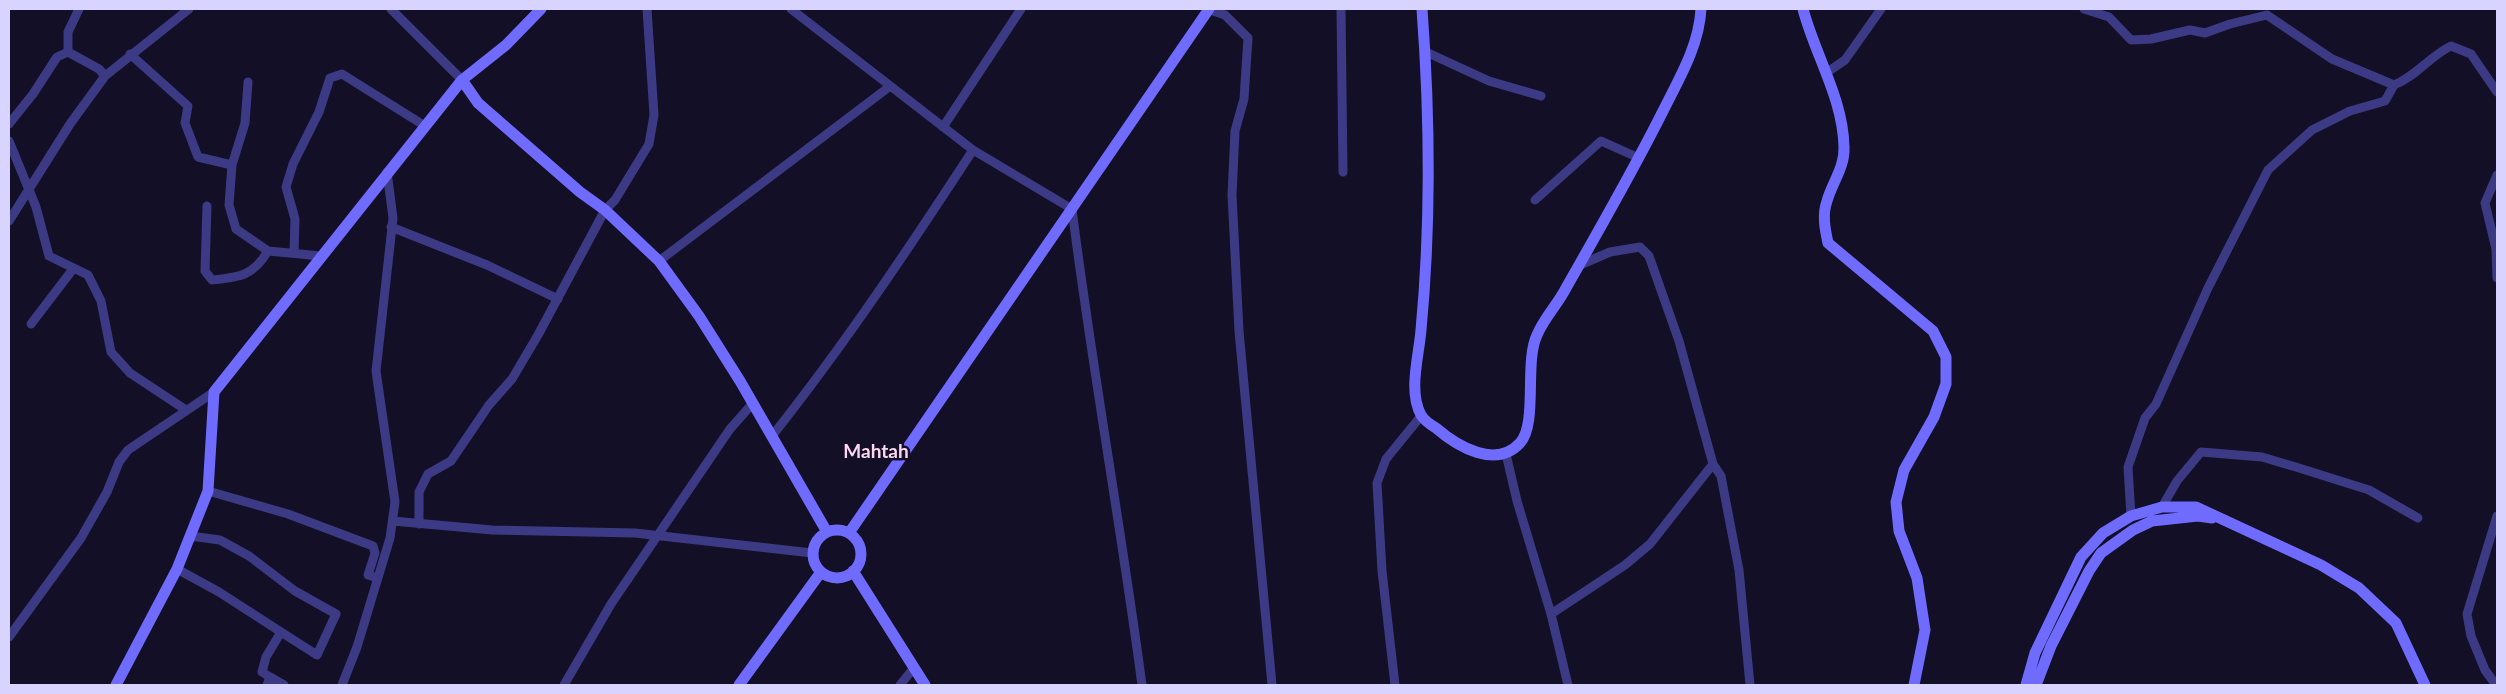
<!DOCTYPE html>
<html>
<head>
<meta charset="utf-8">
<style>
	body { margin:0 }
	#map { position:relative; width:2506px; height:694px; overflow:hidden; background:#130f26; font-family:Lato,sans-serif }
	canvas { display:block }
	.frame { position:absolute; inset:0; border:10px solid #d9d4ff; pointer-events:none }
</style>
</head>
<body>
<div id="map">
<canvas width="2506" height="694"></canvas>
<div class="frame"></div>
</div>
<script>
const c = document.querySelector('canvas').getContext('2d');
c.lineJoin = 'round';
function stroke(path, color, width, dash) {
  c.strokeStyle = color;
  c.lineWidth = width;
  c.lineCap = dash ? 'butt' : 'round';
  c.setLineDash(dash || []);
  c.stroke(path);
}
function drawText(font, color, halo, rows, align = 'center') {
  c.font = font + ' Lato,sans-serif';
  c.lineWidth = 5;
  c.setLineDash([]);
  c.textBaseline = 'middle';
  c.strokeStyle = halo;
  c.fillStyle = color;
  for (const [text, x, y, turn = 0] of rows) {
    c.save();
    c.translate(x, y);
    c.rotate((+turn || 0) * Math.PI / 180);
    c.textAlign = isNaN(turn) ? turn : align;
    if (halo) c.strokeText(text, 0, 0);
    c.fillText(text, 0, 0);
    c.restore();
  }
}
const street = new Path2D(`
	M79,9L68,32V52L99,69L105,76
	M391,9L462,80
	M791,9L973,150L1072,209C1092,368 1121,526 1142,685
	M1207,9L1225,15L1248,38L1244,99L1235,131L1232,195L1239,331L1272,685
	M1341,9L1343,172
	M2084,9L2109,17L2131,40L2151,39L2190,30L2205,33L2230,24L2267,15L2332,59L2394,85
	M1426,52L1489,81L1541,96
	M130,54L188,106L185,123L198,157L232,165
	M1826,73L1845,60L1881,9
	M248,82L245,123L232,165L229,205L236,229L268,251
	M9,124L33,94L57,57L68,52
	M943,127L1021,9
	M9,141L36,207L49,256L88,275L101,301L111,352L130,373L186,410
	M2497,175L2485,203L2496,249L2497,278
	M1535,200L1601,141L1639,158
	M207,206L205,271L212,280C240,277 253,276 268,251L321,256
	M9,221L70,124L105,76L189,9
	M391,227L487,265L558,299
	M294,253L295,219L286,187L293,164L319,112L330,78L342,74L425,126
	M659,261L889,87
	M1580,265L1610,252L1640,247L1649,256L1679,341L1713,464L1721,476L1739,570L1750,685
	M31,324L73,269
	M772,436C845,344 909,248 973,150
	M1506,454L1517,501L1551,614L1625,565L1650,544L1713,464
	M208,491L288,514L373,546L375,553L368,575L378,578
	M2162,507L2177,481L2201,452L2262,457L2299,468L2369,490L2418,518
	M2131,516L2128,467L2145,418L2156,404L2208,288L2268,170L2312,130L2350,111L2385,101L2394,85C2415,77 2430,56 2451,46L2471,54L2497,92
	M393,521L492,530L635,533L812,553
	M419,524V492L428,474L451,461L489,405L512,379L538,335L605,210L615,200L649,144L654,115L647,9
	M190,536L220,540L249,556L295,591L336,614L317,655L281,632L266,657L262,672L270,677L267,685
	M177,569L219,592L281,632
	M1551,614L1568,685
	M9,637L81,538L107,492L119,462L128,450L214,392
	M270,677L284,685
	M342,685L357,647L390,538L395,502L376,371L393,218L387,172
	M564,685L611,604L730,429L753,403
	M900,685L913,669
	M1395,685L1382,571L1377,483L1386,459L1421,416
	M2496,685L2485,670L2471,636L2467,614L2497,516`);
const secondary = new Path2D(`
	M1422,9C1430,116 1431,224 1421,330C1419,356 1408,391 1421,415C1424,420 1431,425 1436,428C1458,447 1496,469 1520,443C1538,423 1524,362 1537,335C1544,318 1558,304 1566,288C1599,230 1633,171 1663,111C1679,79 1699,46 1701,9
	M1803,9C1815,55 1843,98 1844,147C1845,167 1832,183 1827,201C1822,215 1825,229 1828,243L1933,331L1946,357V384L1934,417L1904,470L1896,502L1899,531L1917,578L1925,630L1914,685
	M462,80L478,103L580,192L605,210L659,261L699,316L740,381L827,532
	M813 554a24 24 0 1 1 48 0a24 24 0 1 1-48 0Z
	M849,533L1209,9
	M853,571L925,685
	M116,685L177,569L208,491L214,392L462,80L506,45L541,9
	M739,685L821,572
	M2026,685L2035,653L2081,557L2103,533L2131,516L2162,507H2196L2321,565L2359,588L2396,623L2425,685
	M2036,685L2051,646L2089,571L2101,553L2133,530L2152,521L2198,516L2212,518`);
const districtNames = [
	["Mahtah",876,452]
];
stroke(street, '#3d3a85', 9);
stroke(secondary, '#6f6bff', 11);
drawText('bold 19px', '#ffd6f0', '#130f26', districtNames);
</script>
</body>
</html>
